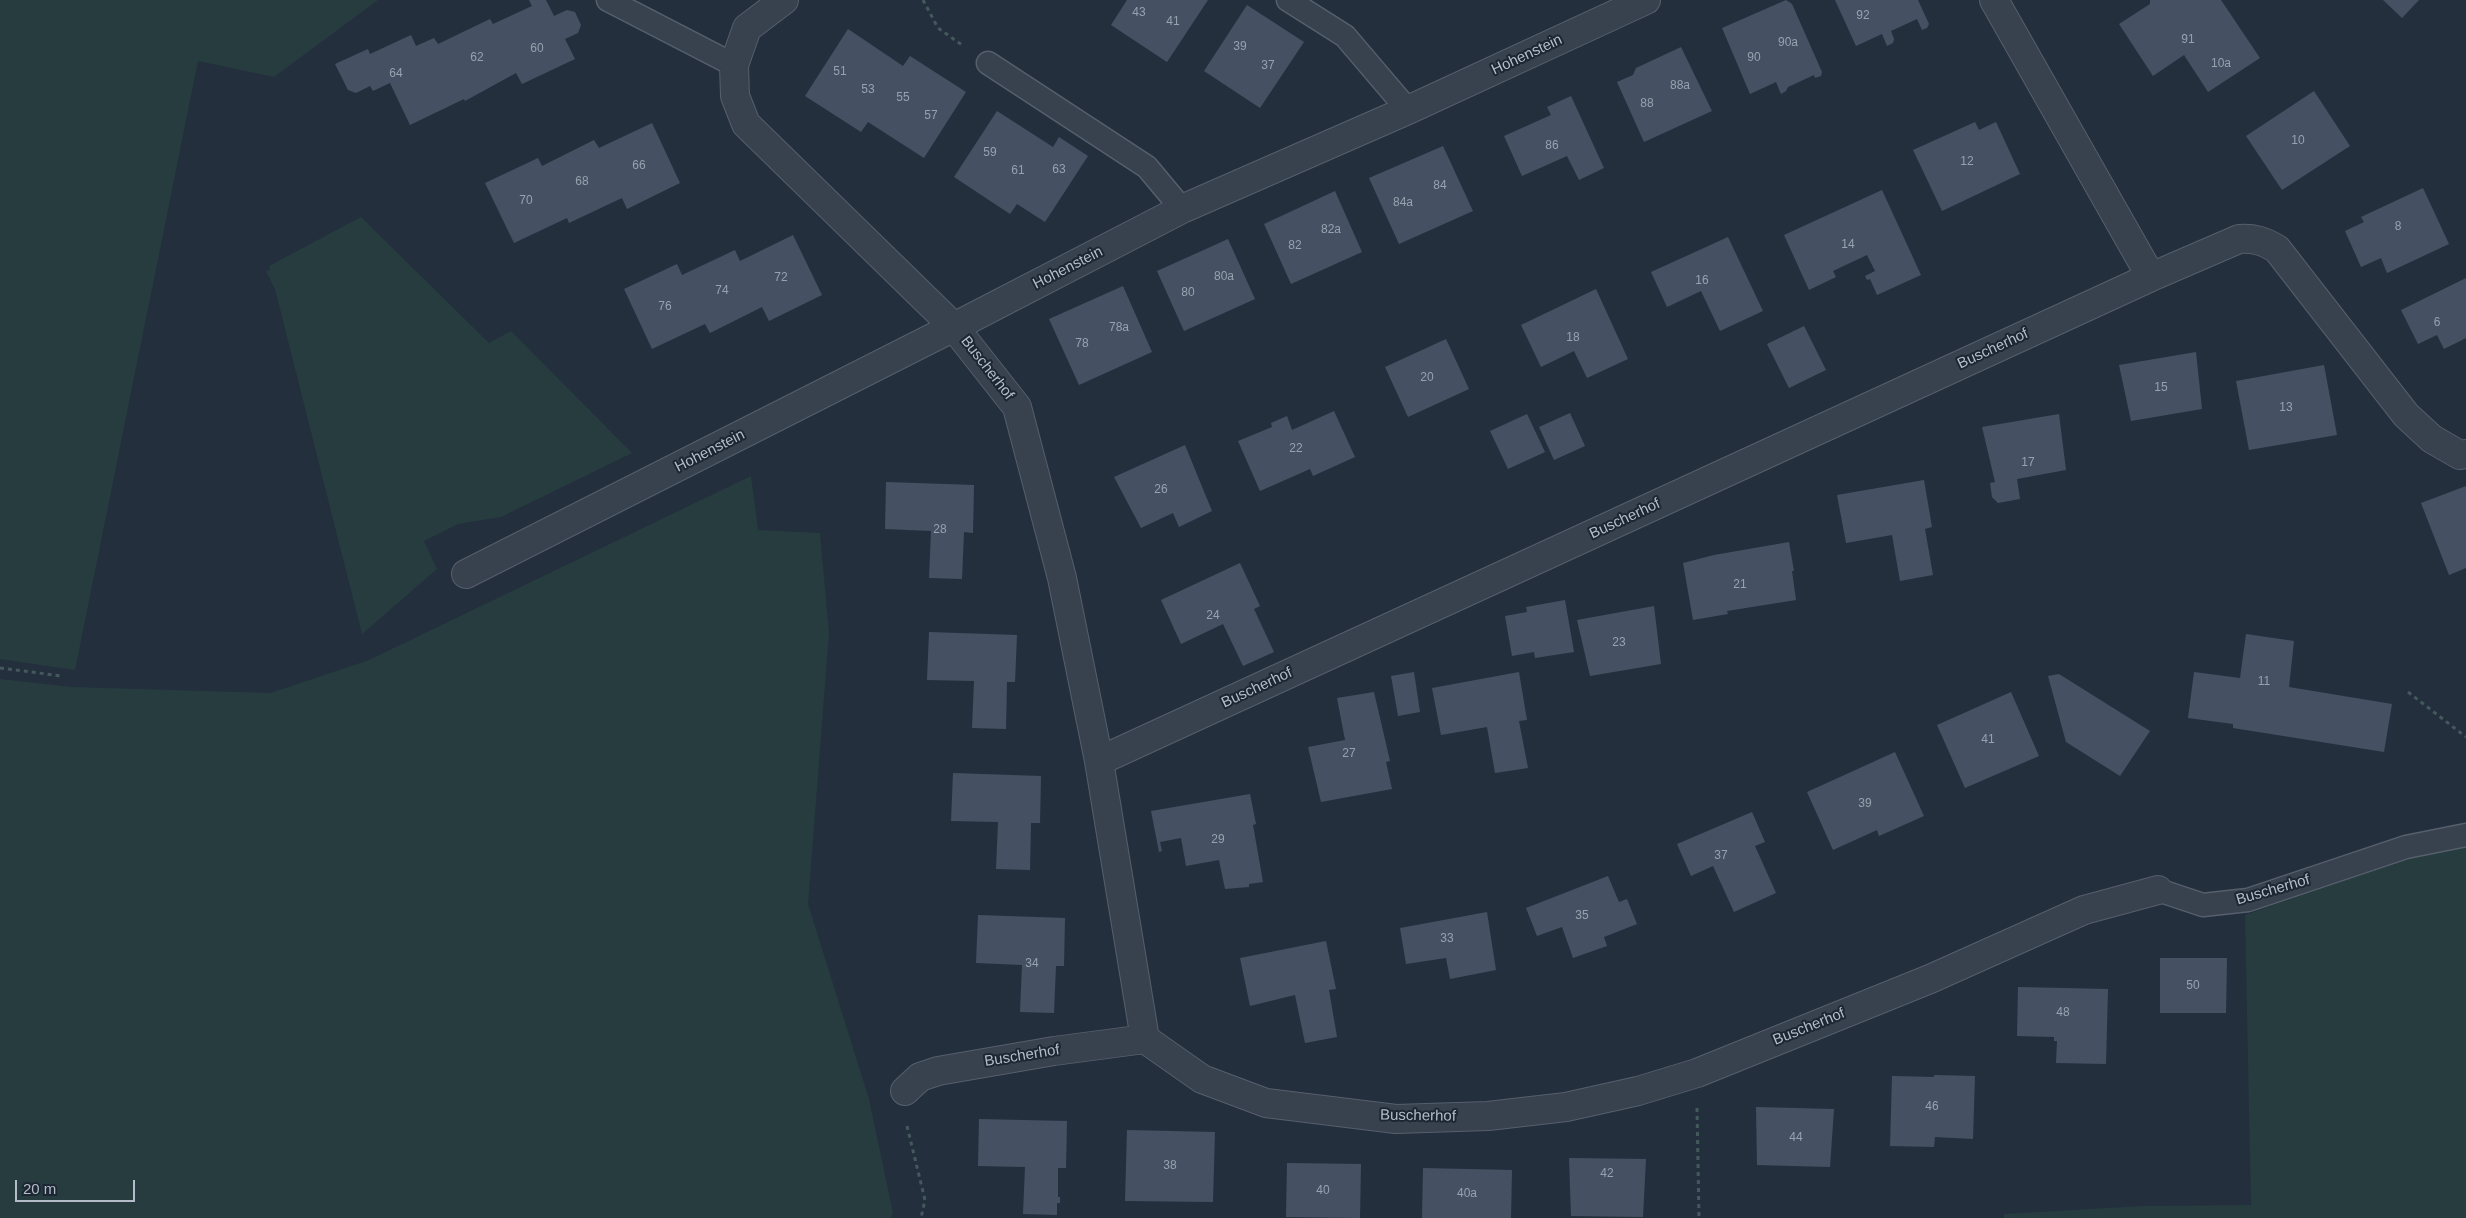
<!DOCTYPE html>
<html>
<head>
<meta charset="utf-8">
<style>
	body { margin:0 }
	#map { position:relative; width:2466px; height:1218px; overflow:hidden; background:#242f3e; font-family:Arial,sans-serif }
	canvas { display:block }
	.scale { position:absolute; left:15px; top:1180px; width:120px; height:22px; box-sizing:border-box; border:2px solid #b4bcc9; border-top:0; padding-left:6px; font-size:15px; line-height:18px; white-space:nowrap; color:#b4bcc9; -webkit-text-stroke:4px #1d2633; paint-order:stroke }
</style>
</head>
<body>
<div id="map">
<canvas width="2466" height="1218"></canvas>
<div class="scale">20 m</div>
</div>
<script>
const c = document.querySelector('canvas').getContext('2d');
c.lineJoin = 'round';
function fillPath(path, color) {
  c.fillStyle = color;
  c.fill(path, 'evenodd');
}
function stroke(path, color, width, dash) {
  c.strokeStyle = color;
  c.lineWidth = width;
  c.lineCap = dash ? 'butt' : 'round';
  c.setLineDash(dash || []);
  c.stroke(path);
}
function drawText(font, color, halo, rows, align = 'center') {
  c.font = font + ' Arial,sans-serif';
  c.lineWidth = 4;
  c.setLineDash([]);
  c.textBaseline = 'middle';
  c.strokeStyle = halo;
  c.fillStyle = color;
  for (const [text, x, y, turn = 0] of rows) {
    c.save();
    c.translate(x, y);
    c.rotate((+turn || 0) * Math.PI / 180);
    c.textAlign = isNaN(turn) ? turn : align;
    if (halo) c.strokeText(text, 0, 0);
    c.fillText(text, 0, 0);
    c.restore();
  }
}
const green = new Path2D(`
	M0,0H378L274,77L198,61L75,670L0,659Z
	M361,217L489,343L511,331L632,453L501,517L458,524L424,541L437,569L362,634L275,289L266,271L270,270L269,266Z
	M751,476L758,530L820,533L829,633L808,904L869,1099L893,1213L891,1218H0V679L72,687L271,693L369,660Z
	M2466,844V1218H2004V1214L2143,1206L2251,1205L2245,915L2405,859Z`);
const building = new Path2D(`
	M529,0H546L554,16L567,10L575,12L581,25L578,33L565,39L575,59L522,84L516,73L465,101L464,99L410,125L390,83L373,91L370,86L356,93L348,90L335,64L368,49L370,54L411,35L416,46L434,38L438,44L490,19L493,24L532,6Z
	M1127,0H1208L1167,62L1111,25Z
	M1786,0L1792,4L1822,72L1821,76L1815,78L1814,75L1788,87L1786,91L1781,94L1776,82L1750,94L1722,28Z
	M1835,0H1918L1929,24L1927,28L1922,30L1917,19L1891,31L1894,39L1893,43L1887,46L1882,34L1856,46Z
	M2150,0H2221L2260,58L2208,92L2184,55L2153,76L2119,24L2150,4Z
	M2383,0H2419L2402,18Z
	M1247,5L1304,42L1260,108L1204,71Z
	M848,29L903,66L910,56L966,92L924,158L868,122L861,132L805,96Z
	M1681,47L1712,111L1644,142L1617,82L1633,75L1636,68Z
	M2314,91L2350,146L2282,190L2246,136Z
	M1571,96L1604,168L1579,180L1567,156L1522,176L1504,136L1551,115L1547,107Z
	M997,111L1053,147L1059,137L1088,156L1045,222L1017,204L1010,214L954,177Z
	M1975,122L1979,130L1996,122L2020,174L1942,211L1913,150Z
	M652,123L680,183L627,209L622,198L569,223L567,218L514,243L485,183L538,158L542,166L594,140L599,148Z
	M1443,146L1473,211L1399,244L1369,178Z
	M2423,188L2449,244L2387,273L2381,258L2361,267L2345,231L2364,222L2361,217Z
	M1882,190L1921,275L1877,295L1870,279L1867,280L1865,276L1875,271L1867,255L1833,271L1836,277L1809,290L1784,235Z
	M1335,191L1362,252L1291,284L1264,224Z
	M793,235L822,295L769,321L762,307L710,333L705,324L652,349L624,289L677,264L682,275L735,250L740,261Z
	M1728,237L1763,311L1720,331L1701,291L1667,307L1651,272Z
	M1228,239L1255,299L1184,331L1157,271Z
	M2466,278V338L2444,349L2437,335L2418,344L2401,310Z
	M1123,286L1152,352L1079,385L1049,319Z
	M1596,289L1628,359L1587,378L1574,351L1541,367L1521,325Z
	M1804,326L1826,370L1789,388L1767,344Z
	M1446,339L1469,389L1408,417L1385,367Z
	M2196,352L2202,409L2131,421L2119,365Z
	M2324,365L2337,435L2249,450L2236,381Z
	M1334,411L1355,457L1313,476L1310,469L1260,491L1238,441L1272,427L1271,423L1287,416L1292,430Z
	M1570,413L1585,446L1554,460L1539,427Z
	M1527,414L1545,452L1508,469L1490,431Z
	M2059,414L2066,470L2017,479L2020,499L1998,503L1992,497L1990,483L1995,482L1982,427Z
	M1185,445L1212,511L1179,527L1173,513L1141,528L1114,477Z
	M1924,480L1932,527L1925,529L1933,575L1900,581L1892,535L1846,543L1837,495Z
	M886,482L974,485L973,533L964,532L962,579L929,578L931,531L885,529Z
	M2466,486V568L2449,575L2421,503Z
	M1789,542L1794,571H1792L1796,600L1727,611L1728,614L1693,620L1683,563L1714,555Z
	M1240,563L1260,606L1254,609L1274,652L1243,666L1223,624L1181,644L1161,600Z
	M1565,600L1574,652L1535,658L1534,652L1512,656L1505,616L1527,612L1526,607Z
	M1654,606L1661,664L1590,676L1577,620Z
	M929,632L1017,635L1015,682H1007L1006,729L972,728L974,681L927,680Z
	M2246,634L2294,641L2289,687L2392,704L2384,752L2233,728V724L2188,718L2194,672L2240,678Z
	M1414,672L1420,712L1398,716L1391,676Z
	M1519,672L1527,720L1519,721L1528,768L1495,773L1487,727L1441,735L1432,688Z
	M2059,674L2150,731L2120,776L2066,742L2048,676Z
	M1374,692L1390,761L1386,762L1392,789L1321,802L1308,747L1345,740L1337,698Z
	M2011,692L2039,756L1965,788L1937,725Z
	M1895,752L1924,816L1879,836L1877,830L1833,850L1807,792Z
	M953,773L1041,776L1040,823H1031L1030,870L996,869L998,822L951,821Z
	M1250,794L1256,824L1253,825L1263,882L1249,884V887L1225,889L1219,860L1186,866L1181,838L1160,842L1162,851L1159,852L1151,811Z
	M1752,812L1765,842L1755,846L1776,893L1734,912L1713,866L1691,876L1677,844Z
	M1608,876L1619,902L1627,899L1637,924L1604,937L1607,946L1573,958L1562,927L1537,936L1526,908Z
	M1487,912L1496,970L1450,979L1446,958L1406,964L1400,928Z
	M978,915L1065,918L1064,966H1056L1054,1013L1020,1012L1022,965L976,963Z
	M1326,941L1336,989L1329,990L1337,1037L1305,1043L1295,995L1250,1006L1240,958Z
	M2160,958H2227L2226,1013H2160Z
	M2018,987L2108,989L2106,1064L2056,1063L2057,1041H2054V1037L2017,1036Z
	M1934,1075L1975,1076L1973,1139L1935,1137L1934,1147L1890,1146L1892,1076L1934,1077Z
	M1756,1107L1834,1109L1830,1167L1757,1165Z
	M979,1119L1067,1121L1066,1168H1058V1197H1060V1203H1057V1215L1023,1214L1025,1167L978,1166Z
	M1127,1130L1215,1132L1213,1202L1125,1201Z
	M1569,1158L1646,1159L1643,1217L1571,1216Z
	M1287,1163L1361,1164L1360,1218L1286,1217Z
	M1423,1168L1512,1170L1511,1218H1422Z`);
const path = new Path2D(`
	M923,0L938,28L962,45
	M0,668L62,676
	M2408,692L2466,737
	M1697,1108L1699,1218
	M907,1126L925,1200L921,1218`);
const service = new Path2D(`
	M608,0L734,65
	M1288,0L1345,36L1408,110
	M988,63L1147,167L1182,209
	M2158,890L2203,905L2248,900L2406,847L2466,835`);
const minor = new Path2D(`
	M784,0L747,28L734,65L735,96L746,124L954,327L1017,407L1062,578L1099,761L2151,277L2239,239C2254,238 2264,241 2277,249L2406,415L2432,439L2460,455L2466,454
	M1994,0L2151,277
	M466,574L954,327L1182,209L1408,110L1646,0
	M1099,761L1145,1039
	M905,1091L920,1077L938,1071L1054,1051L1145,1039L1202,1079L1266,1103L1396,1119L1488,1116L1566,1107L1638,1091L1697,1073L1930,979L2084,910L2158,890`);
const numberNames = [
	["43",1139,13],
	["92",1863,16],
	["41",1173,22],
	["91",2188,40],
	["90a",1788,43],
	["39",1240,47],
	["60",537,49],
	["62",477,58],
	["90",1754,58],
	["10a",2221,64],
	["37",1268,66],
	["51",840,72],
	["64",396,74],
	["88a",1680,86],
	["53",868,90],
	["55",903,98],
	["88",1647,104],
	["57",931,116],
	["10",2298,141],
	["86",1552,146],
	["59",990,153],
	["12",1967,162],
	["66",639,166],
	["63",1059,170],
	["61",1018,171],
	["68",582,182],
	["84",1440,186],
	["70",526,201],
	["84a",1403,203],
	["8",2398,227],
	["82a",1331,230],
	["14",1848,245],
	["82",1295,246],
	["80a",1224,277],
	["72",781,278],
	["16",1702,281],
	["74",722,291],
	["80",1188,293],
	["76",665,307],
	["6",2437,323],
	["78a",1119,328],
	["18",1573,338],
	["78",1082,344],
	["20",1427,378],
	["15",2161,388],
	["13",2286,408],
	["22",1296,449],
	["17",2028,463],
	["26",1161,490],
	["28",940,530],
	["21",1740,585],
	["24",1213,616],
	["23",1619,643],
	["11",2264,682],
	["41",1988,740],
	["27",1349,754],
	["39",1865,804],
	["29",1218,840],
	["37",1721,856],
	["35",1582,916],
	["33",1447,939],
	["34",1032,964],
	["50",2193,986],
	["48",2063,1013],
	["46",1932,1107],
	["44",1796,1138],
	["38",1170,1166],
	["42",1607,1174],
	["40",1323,1191],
	["40a",1467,1194]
];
const streetNames = [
	["Hohenstein",1527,55,-25],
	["Hohenstein",1068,268,-27],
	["Buscherhof",1993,349,-25],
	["Buscherhof",987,368,52],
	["Hohenstein",710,451,-27],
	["Buscherhof",1625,519,-25],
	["Buscherhof",1257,688,-25],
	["Buscherhof",2273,890,-16],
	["Buscherhof",1809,1027,-22],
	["Buscherhof",1022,1056,-9],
	["Buscherhof",1418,1116,1]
];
fillPath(green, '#263c3f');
fillPath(building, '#455162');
stroke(service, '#565f6c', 25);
stroke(minor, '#565f6c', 30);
stroke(path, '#44595c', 3, [4, 4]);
stroke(service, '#38414e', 22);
stroke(minor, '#38414e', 28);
drawText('12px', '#98a1af', null, numberNames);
drawText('15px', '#b4bcc9', '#1d2633', streetNames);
</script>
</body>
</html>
